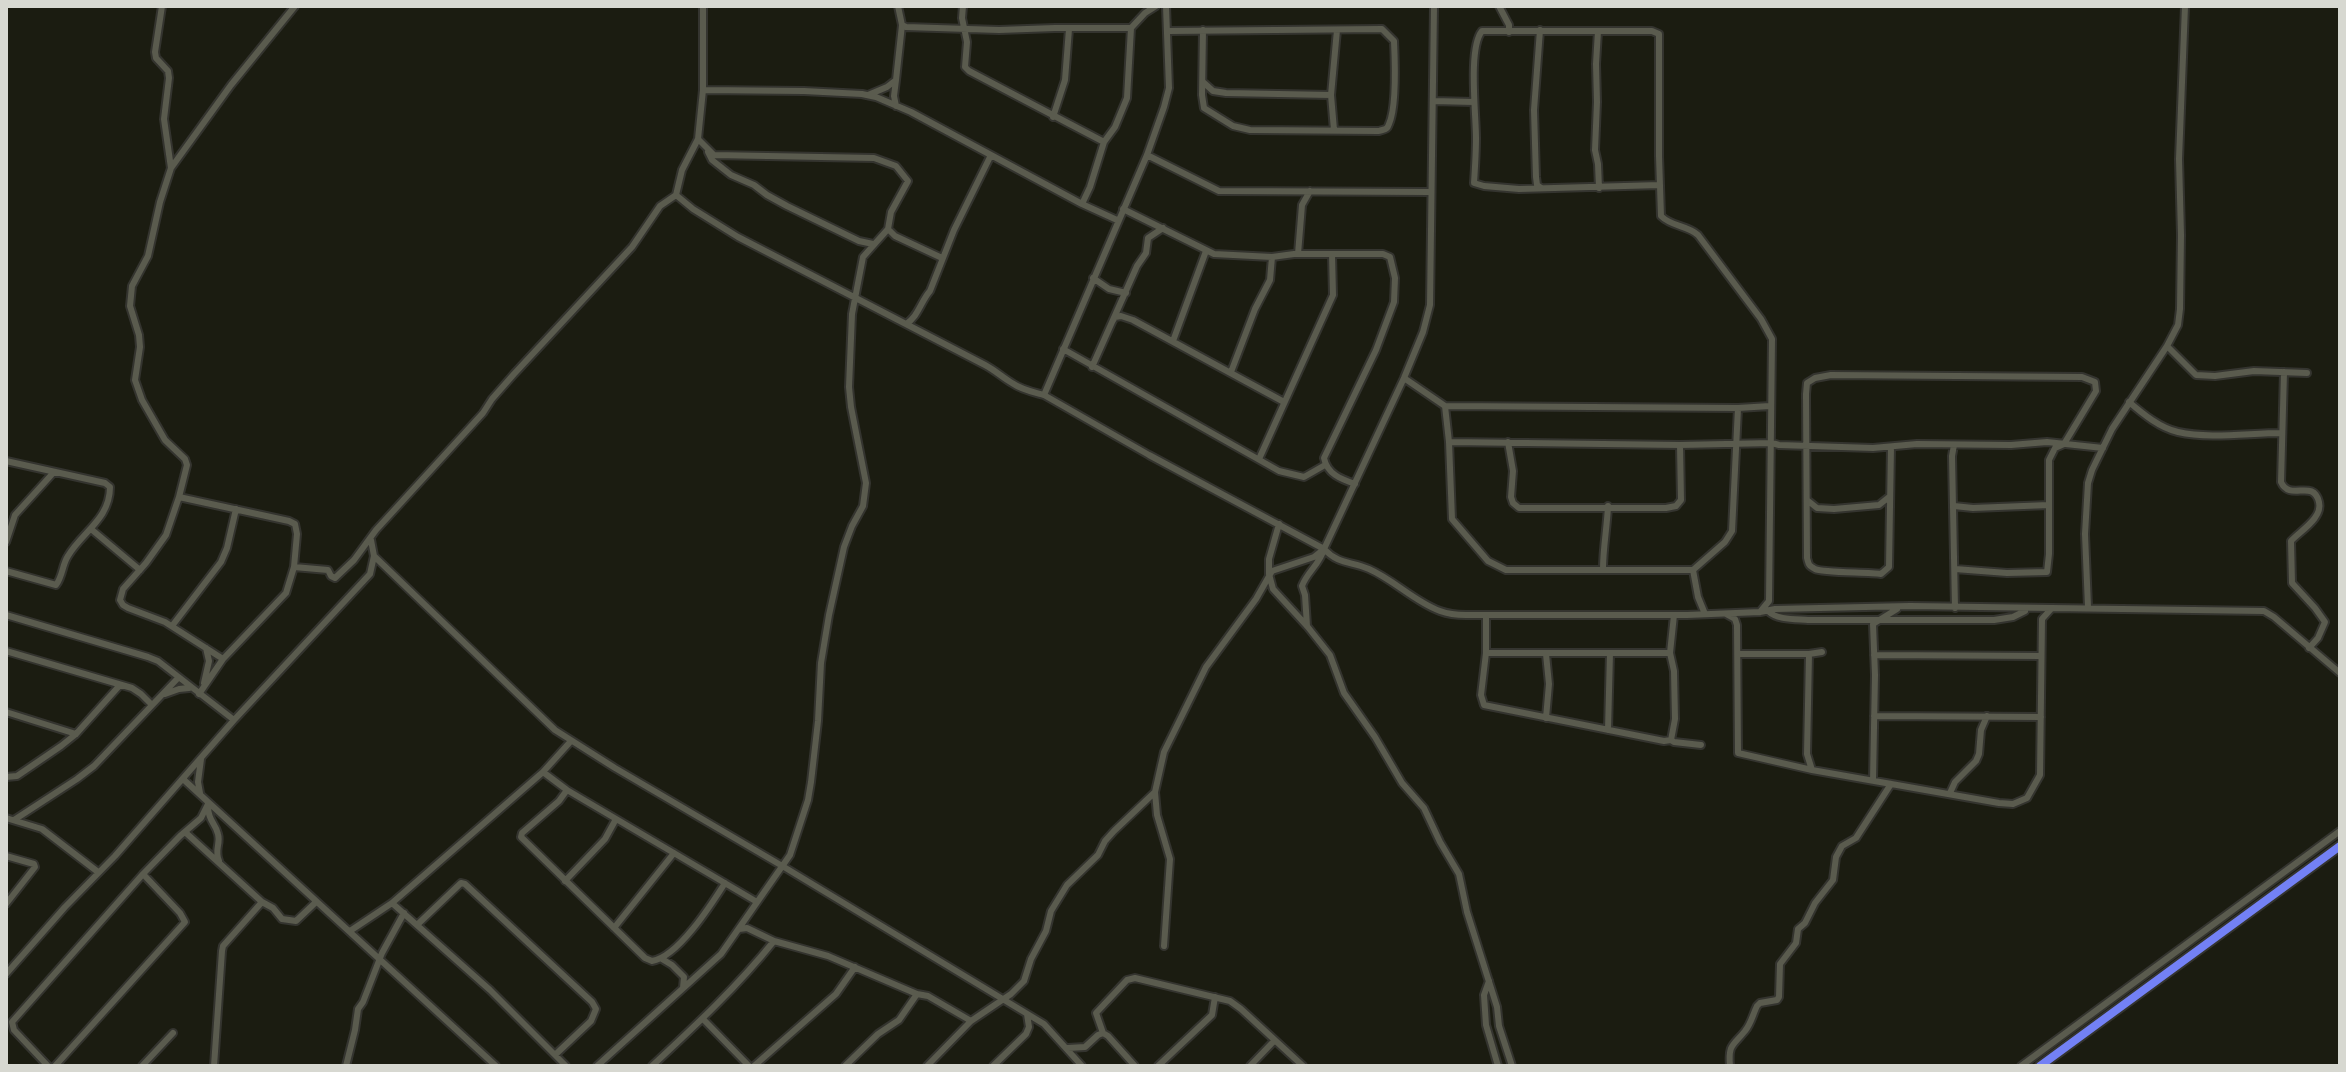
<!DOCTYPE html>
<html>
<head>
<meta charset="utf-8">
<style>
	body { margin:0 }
	#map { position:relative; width:2346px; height:1072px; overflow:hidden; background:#1b1c11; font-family:"Source Sans 3",sans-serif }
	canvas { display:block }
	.frame { position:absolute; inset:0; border:8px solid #d7d8d1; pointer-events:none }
</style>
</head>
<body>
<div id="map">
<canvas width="2346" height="1072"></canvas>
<div class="frame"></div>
</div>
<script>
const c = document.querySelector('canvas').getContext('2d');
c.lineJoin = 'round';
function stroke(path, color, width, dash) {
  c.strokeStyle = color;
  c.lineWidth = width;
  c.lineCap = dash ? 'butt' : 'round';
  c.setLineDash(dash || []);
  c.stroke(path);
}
const minor = new Path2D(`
	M162,6L155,52L156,58L168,71L169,78L164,119L171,168
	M898,6L902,25
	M963,6L962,18L967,42L965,67L969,71L1104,142
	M1434,6L1430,305L1423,332L1404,378L1324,549C1339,565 1351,561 1369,569C1394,580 1415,602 1440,611C1448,614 1457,615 1466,615H1687L1760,612L1775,609L1910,606L2264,611L2274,617L2340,673
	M1499,6L1509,25V32
	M1540,30L1534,110L1536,177L1537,185L1541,188
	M1168,31L1382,29L1394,41C1395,62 1397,106 1389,124C1387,130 1385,129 1379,131L1250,130L1233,126L1204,108L1202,95L1203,30
	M1598,31L1596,64L1597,102L1595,150L1598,164L1599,188
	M896,80L894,96L896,106
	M1203,82L1213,91L1226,93L1331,95
	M703,90L804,91L862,94L876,97L911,112L1082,204L1117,220
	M868,95L887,87L896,80L902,25L906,27L999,30L1055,28H1131L1145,13L1156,6
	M1433,101L1474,102
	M1053,117L1065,80L1069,29
	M1334,130L1331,95L1337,30
	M698,139L714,155L874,158L896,166L908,181L891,212L888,229L895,236L942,258
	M708,152L712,160L731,175L754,185L767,195L787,206L859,241L873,244
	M1147,155L1219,191L1430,192
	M1660,185L1519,189L1484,186L1474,183C1475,168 1476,153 1476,138C1476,114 1468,48 1482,31H1652L1659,34V156L1661,216C1672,227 1687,225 1698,235L1761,319L1772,339L1769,601L1760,612
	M676,195L693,209L738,237L985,365C996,371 1002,377 1012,383C1022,390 1033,392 1044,395L1149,455L1324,549
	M1082,204L1090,187L1104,142L1115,127L1127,98L1131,28
	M1123,209L1214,254L1272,257L1294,254H1383L1390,257L1395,278L1394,302L1376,350L1324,458C1327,474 1341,479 1355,484
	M1298,254L1302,205L1310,191
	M1093,278L1109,289L1126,293
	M1112,322L1115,317L1121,316L1133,320L1284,402
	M906,324C918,317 921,301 930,291L954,230L991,155
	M1173,341L1206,251
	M2167,346L2196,375L2215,376L2254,371L2307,373
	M1063,349L1279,471L1304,477L1325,465
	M1092,367L1137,266L1146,253L1148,238L1163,228
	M1231,372L1255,309L1270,280L1272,257
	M2284,372L2281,482C2290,502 2313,478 2319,502C2323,518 2300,531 2291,541L2292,583L2315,608L2325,622L2318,638L2309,648
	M1404,378L1445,406L1738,408L1770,406
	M1044,395L1147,155L1164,107L1169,88L1166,6
	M2129,402C2143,414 2160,428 2178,432C2209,439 2249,433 2281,433
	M1445,406L1449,442L1452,519L1488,561L1506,570H1693L1725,542L1732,531L1738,408
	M1449,442L1680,445L1772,443L1779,445L1873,448L1917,444L2011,445L2047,442L2103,448
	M1508,442L1513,471L1511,497L1513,503L1519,508H1666L1676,506L1681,500L1680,445
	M1954,445L1952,456L1955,608
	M1891,447L1889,567L1881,574C1868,572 1823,573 1815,569C1808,565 1809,565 1807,558L1806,394L1807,383L1815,378L1831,375L2082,377L2095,382L2096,391L2064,444L2055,448L2049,460V554L2047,572L2007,573L1955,569
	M1259,459L1333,295L1332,254
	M6,461L105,483L110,487C110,519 82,532 68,556C62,565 63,576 56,585L6,571
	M179,497L187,465L185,459L165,440L142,400L135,380L140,347L139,335L130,306L132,286L148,256L160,202L171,168L231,85L295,6
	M1807,500L1817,508L1834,509L1879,505L1889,497
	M1954,506L1973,508L2049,505
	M1279,524L1269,559V574L1273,589L1307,626L1330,655L1344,693L1375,737L1402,783L1424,808L1440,842L1459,874L1467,912L1497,1007L1499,1026L1512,1066
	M91,529L140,570
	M6,542L15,515L54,472
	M374,556L555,730L615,768L784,867L1044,1024L1082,1066
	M294,567L328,570L331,576L335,578L354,560L376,530L483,413L492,399L514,374L632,247L660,206L676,195L682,170L698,139L703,90V6
	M1603,569C1603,548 1607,528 1608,506
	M1693,570L1698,597L1705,614
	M2088,607L2085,534L2088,483L2092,470L2112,429L2167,346L2178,325L2180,309L2181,235L2179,159L2185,6
	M1768,611C1777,620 1795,619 1808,620H1994L2013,617L2025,611
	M1726,614L1735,619L1737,625L1738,753L1812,770L1999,803L2013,804L2027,798L2040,775L2042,619L2051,609
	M6,615L148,657L158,661L234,720
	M1486,615V653L1481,695L1484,705L1664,741L1671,740L1674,742L1701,745
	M172,626L221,562L227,548L236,509
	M1307,626L1305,595L1302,586C1307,572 1320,564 1324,549
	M6,651L132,688L141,694L152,705
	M1486,653H1670
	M1546,654L1549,684L1546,718
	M1738,654H1809L1822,652
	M1809,654L1807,754L1812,770
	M1874,655L2041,656
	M204,683L209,661L206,648
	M165,694L179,689L189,688
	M199,694L223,659L286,593L294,567L297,534L295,524L289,521L179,497L166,535L146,563L123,589L120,600L123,605L128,608L165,622L223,659
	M6,712L76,734
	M1874,716L2041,717
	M1608,730L1610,653
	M1671,740L1675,719L1674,671L1670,653L1674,615
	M543,772L567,790L757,902
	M6,777L17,776L61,746L76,734L120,685
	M183,779L496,1066
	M1873,780L1875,675L1873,624L1897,609
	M567,790L559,801L522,833L521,837L645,958L652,961C678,957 711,905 725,883
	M1155,792L1157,815L1170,859L1164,946
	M200,793L198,782L201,759
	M1950,793L1955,782L1976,761L1979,754L1981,730L1987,716
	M208,808C209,822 215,822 218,834C221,844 214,849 219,861
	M6,818L42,829L98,872
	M14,820L77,779L94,766L178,678
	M185,832L262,902L273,908L282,919L296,921L316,902
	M6,856L34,864L35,867L6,904
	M565,881L605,839L616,819
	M392,903L490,990L566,1066
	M418,924L461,883L465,884L592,1002L596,1009L591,1021L556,1054
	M614,928L674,853
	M739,929L747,928L774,941L828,956L917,994L928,996L971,1021
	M350,931L392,903L543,772L571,741
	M662,959L672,965L684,977L683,988
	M6,974L65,907L115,856L234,720L370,574L374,556L371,540
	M1489,981L1484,995L1486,1025L1498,1066
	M703,1019L749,1066
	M1068,1048L1085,1047L1098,1035L1103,1033
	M48,1066L14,1030L12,1022L143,874L180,836L201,818L208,804
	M55,1066L185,922L180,913L143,874
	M142,1066L173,1033
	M214,1066L222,951L223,946L262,902
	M346,1066L355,1030L358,1009L363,1002L382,953L404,913
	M597,1066L721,954L790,855L808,800L811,782L818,721L821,663L829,615L844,547L852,526L863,506L866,483L851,407L849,387L852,314L863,257L888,229
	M652,1066C695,1026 737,987 774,941
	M754,1066L836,994L855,967
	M845,1066L878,1034L899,1020L917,994
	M927,1066L971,1021L1011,994L1024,981L1031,959L1046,931L1051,911L1067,885L1098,855L1105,841L1114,831L1155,792L1164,752L1206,667L1256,599L1272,571L1314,557L1324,549
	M993,1066L1026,1034L1029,1027L1027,1014
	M1135,1066L1108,1036L1103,1033L1096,1013L1127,980L1135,978L1230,1001L1241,1009L1303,1066
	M1158,1066L1212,1015L1215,997
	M1250,1066L1274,1041
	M1730,1066C1728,1044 1733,1046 1745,1031C1751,1024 1753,1014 1757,1006L1760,1003L1777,1000L1779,997L1780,964L1796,943L1798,929L1805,923L1815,903L1833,880L1836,857L1842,846L1856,838L1891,784
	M2021,1066L2340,831`);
const highway = new Path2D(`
	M2040,1066L2340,846`);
stroke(minor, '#34342f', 10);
stroke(highway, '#34342f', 12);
stroke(minor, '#5a5b4e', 6);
stroke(highway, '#7381f5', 8);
</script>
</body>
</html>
